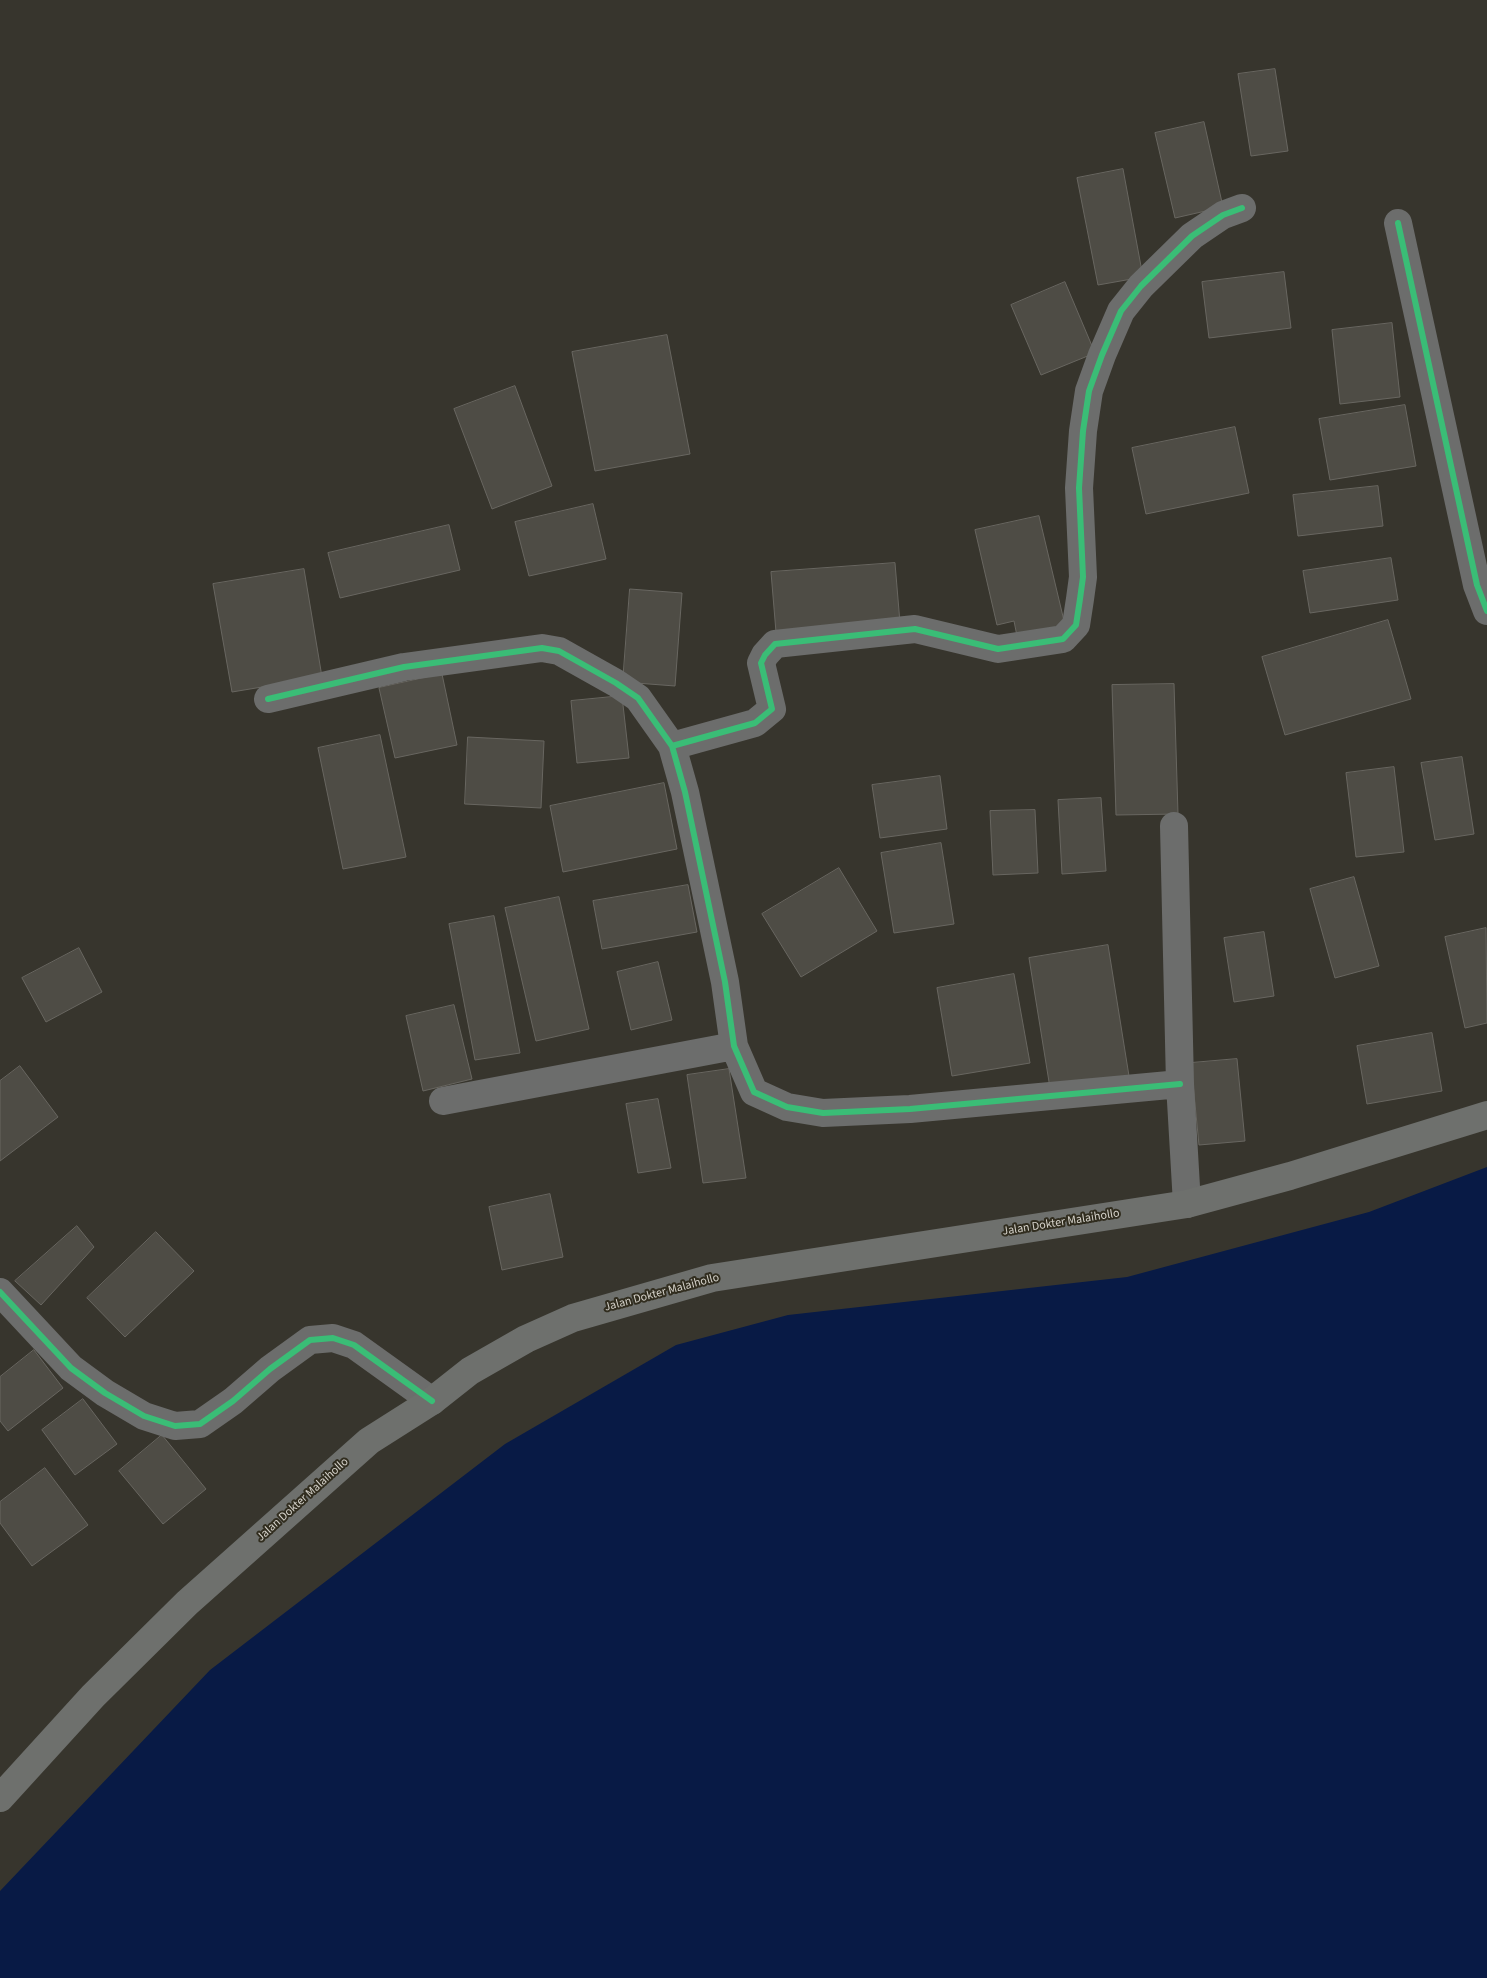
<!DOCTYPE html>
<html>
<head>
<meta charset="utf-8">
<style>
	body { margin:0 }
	canvas { display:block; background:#37352d }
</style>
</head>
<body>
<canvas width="1487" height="1978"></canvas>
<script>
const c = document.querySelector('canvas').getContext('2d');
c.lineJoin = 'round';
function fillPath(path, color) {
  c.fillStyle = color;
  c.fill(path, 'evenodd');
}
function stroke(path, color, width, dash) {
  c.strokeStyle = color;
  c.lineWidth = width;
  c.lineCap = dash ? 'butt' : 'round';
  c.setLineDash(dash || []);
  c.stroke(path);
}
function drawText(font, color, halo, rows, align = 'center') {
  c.font = font + ' "Source Sans 3",sans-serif';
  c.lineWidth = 4;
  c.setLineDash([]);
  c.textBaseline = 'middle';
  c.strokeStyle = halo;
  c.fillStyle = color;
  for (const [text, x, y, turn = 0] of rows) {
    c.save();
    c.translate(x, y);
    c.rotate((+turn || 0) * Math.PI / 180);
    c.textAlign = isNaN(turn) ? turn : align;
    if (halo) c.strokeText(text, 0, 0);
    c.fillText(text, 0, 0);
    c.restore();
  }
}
const water = new Path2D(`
	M1487,1167V1978H0V1891L210,1670L505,1444L676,1345L788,1315L1127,1277L1369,1212Z`);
const building = new Path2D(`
	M1275,69L1288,151L1251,156L1238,74Z
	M1204,122L1223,207L1175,218L1155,133Z
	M1123,169L1143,277L1098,285L1077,178Z
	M1284,272L1291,328L1209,338L1202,282Z
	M1065,282L1095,353L1041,375L1011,305Z
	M1392,323L1400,397L1340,404L1332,330Z
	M667,335L690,454L595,471L572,352Z
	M515,386L552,486L492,509L454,409Z
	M1405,405L1416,466L1330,480L1319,419Z
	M1235,427L1249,493L1146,514L1132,448Z
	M1378,486L1383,526L1298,536L1293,495Z
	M593,504L606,559L529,576L515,522Z
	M1039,516L1065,625L1017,636L1014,621L997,625L975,530Z
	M449,525L460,570L340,598L328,553Z
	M1391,558L1398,600L1310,613L1303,571Z
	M895,563L900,623L776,632L771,572Z
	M304,569L322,677L232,692L213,584Z
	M630,589L682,593L675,686L623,682Z
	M1388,620L1411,699L1285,735L1262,657Z
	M442,674L457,745L395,758L379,688Z
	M1174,684L1178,814L1116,815L1112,685Z
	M622,696L629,758L577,763L571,701Z
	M380,735L406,857L343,869L318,748Z
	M468,737L544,741L541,808L465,804Z
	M1462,757L1474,834L1435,840L1421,763Z
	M1394,767L1404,852L1356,857L1346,773Z
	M940,776L947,829L880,838L872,785Z
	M664,783L677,849L563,872L550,806Z
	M1101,798L1106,871L1062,874L1058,800Z
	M1035,810L1038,873L993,875L990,811Z
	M941,843L954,924L894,933L881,853Z
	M839,868L877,931L801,977L762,914Z
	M1354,877L1379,966L1335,978L1310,889Z
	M688,885L697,932L602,949L593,901Z
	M559,897L589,1029L536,1041L505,908Z
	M494,916L520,1053L475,1060L449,924Z
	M1486,928L1487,1023L1465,1028L1445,937Z
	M1264,932L1274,996L1234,1002L1224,938Z
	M1108,945L1129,1076L1050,1088L1029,958Z
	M79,948L102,992L46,1022L22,978Z
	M658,962L672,1020L631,1030L617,972Z
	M1014,974L1030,1063L952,1076L937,988Z
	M454,1005L472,1079L423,1091L406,1016Z
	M1432,1033L1442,1091L1367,1104L1357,1046Z
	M1237,1059L1245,1141L1199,1145L1191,1063Z
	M20,1066L58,1117L0,1161V1081Z
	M729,1069L746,1178L703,1183L687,1075Z
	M658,1099L671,1168L638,1173L626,1104Z
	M550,1194L563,1257L502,1270L489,1207Z
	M77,1226L94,1247L41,1305L15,1281Z
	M156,1232L194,1271L125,1337L87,1298Z
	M34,1350L63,1388L8,1431L0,1421V1377Z
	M83,1399L117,1444L75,1475L42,1430Z
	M162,1435L206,1489L163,1524L119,1471Z
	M45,1468L88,1525L32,1566L0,1523V1502Z`);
const minor = new Path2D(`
	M1398,223L1477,585L1487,611
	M268,699L404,667L542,648L559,651L616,683L638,698L672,746
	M1174,826L1180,1084L1187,1204
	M1180,1084L910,1109L823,1113L787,1107L754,1092L734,1046L725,982L685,792L672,746L755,723L772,709L761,663L765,655L775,644L915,629L998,649L1063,639L1076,625L1080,599L1083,577L1079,488L1083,431L1089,391L1102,355L1121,311L1141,286L1192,236L1223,215L1242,208
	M443,1101L734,1046
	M0,1292L71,1368L105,1393L144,1416L175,1426L200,1424L233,1401L270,1369L310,1340L333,1338L354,1345L432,1401`);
const secondary = new Path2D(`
	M0,1798L93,1696L187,1603L369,1441L432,1401L470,1371L526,1339L573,1318L712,1278L1187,1204L1290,1176L1487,1115`);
const cycleway = new Path2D(`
	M1398,223L1477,585L1487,611
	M268,699L404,667L542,648L559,651L616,683L638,698L672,746
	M1180,1084L910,1109L823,1113L787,1107L754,1092L734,1046L725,982L685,792L672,746L755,723L772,709L761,663L765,655L775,644L915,629L998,649L1063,639L1076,625L1080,599L1083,577L1079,488L1083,431L1089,391L1102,355L1121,311L1141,286L1192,236L1223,215L1242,208
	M0,1292L71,1368L105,1393L144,1416L175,1426L200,1424L233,1401L270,1369L310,1340L333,1338L354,1345L432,1401`);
const streetNames = [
	["Jalan Dokter Malaihollo",1061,1223,-9],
	["Jalan Dokter Malaihollo",662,1293,-15],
	["Jalan Dokter Malaihollo",303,1500,-42]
];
fillPath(water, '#081a45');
fillPath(building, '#4e4c45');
stroke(building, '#686660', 1);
stroke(minor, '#6c6d6c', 28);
stroke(secondary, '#6e706d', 28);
stroke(cycleway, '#3abd76', 6);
drawText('12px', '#d5d2ca', '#312d1f', streetNames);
</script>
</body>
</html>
